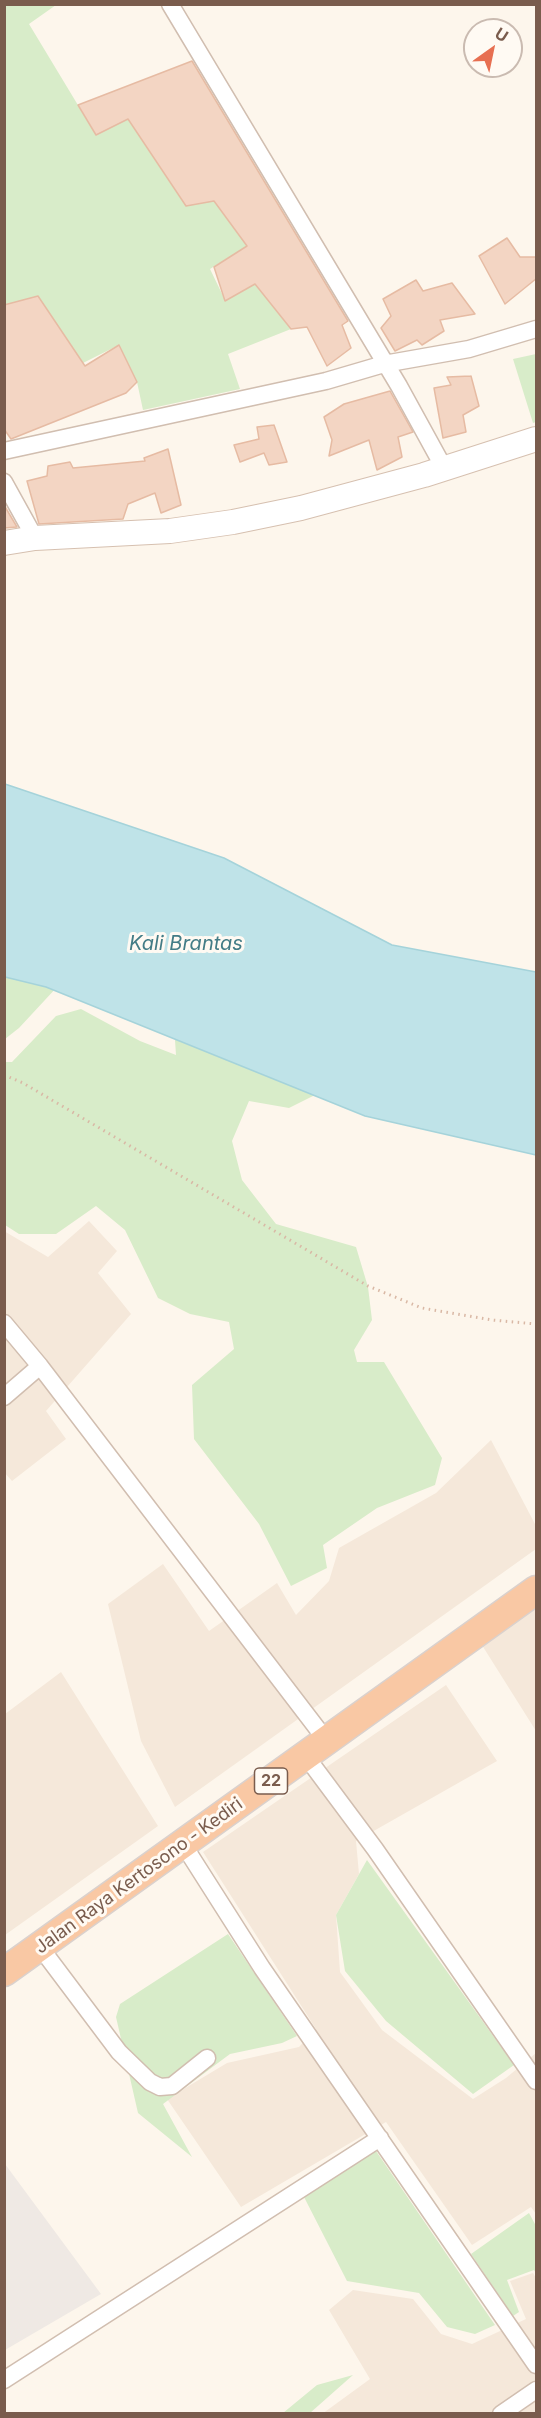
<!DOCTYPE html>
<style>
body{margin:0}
#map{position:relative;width:541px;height:2418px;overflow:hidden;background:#fdf6ec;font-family:Inter,sans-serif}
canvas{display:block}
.frame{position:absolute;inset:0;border:6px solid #7a5c4d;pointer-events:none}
.north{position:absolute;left:463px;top:18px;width:60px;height:60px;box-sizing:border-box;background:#fffaf3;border:2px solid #cabbb1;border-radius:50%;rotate:33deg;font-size:16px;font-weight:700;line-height:24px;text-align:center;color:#7a5c4d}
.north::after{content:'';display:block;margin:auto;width:21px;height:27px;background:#e76f51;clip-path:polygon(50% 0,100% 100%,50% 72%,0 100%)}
</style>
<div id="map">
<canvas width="541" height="2418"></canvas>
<div class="frame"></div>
<div class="north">U</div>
</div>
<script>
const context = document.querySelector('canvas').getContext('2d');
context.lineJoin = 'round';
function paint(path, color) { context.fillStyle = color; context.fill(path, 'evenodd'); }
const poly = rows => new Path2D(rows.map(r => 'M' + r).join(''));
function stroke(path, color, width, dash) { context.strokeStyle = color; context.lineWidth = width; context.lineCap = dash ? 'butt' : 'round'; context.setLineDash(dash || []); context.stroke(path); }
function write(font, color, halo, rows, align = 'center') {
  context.font = font + ' Inter,sans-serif'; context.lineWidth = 6; context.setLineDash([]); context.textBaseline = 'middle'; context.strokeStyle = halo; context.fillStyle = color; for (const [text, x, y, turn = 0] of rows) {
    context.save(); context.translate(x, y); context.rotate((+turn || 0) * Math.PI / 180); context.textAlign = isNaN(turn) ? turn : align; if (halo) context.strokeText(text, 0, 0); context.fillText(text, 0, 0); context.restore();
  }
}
paint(poly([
 [89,1221,117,1251,98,1273,131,1314,46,1411,66,1439,12,1481,4,1472,4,1231,48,1257],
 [491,1440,536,1526,536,1549,175,1807,141,1741,108,1604,163,1564,209,1631,277,1583,296,1615,329,1581,339,1548,436,1493],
 [536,1602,536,1731,480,1642],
 [61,1672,158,1826,5,1935,5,1714],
 [446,1685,497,1761,356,1841,359,1874,336,1915,340,1972,382,2030,473,2099,506,2078,536,2053,536,2214,531,2207,472,2245,386,2122,241,2207,167,2099,227,2063,299,2047,316,2029,203,1852],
 [533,2273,536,2278,536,2413,322,2414,370,2379,329,2310,353,2290,413,2299,441,2334,472,2344,526,2319,510,2281]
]), '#f5e8da');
paint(poly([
 [5,2164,101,2294,5,2350,4,2350]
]), '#efe9e4');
paint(poly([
 [5,5,56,5,29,24,96,135,128,119,186,206,214,201,247,246,210,269,225,300,255,284,291,329,228,354,240,389,143,410,137,382,119,345,83,363,38,296,5,305],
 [536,354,536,422,533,423,513,359],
 [5,954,70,973,19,1028,5,1039],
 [81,1009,140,1041,176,1055,173,1010,325,1090,289,1108,249,1101,232,1141,242,1180,276,1224,356,1247,368,1287,372,1320,354,1350,357,1362,384,1362,442,1458,435,1485,377,1508,323,1545,327,1568,291,1586,259,1524,194,1439,192,1385,234,1349,229,1322,190,1314,158,1298,125,1230,96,1206,56,1234,19,1234,5,1225,4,1062,12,1062,56,1016],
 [367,1860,514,2065,473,2094,386,2021,345,1971,336,1915],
 [228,1934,297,2036,282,2043,230,2054,163,2104,192,2157,138,2113,116,2017,120,2004],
 [376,2151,495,2325,475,2334,447,2327,419,2293,347,2281,304,2197],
 [529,2213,536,2226,536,2273,534,2270,507,2280,519,2312,513,2316,471,2254],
 [353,2375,310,2413,283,2413,317,2385]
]), '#d8ecc9');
const water = poly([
 [5,784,224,858,392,945,536,972,536,1155,365,1116,46,987,5,977,5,784]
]);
paint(water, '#bfe3e8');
stroke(water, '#a5d3da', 1.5);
const building = poly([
 [192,61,348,321,342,325,351,348,327,366,307,327,291,329,255,284,225,301,214,267,247,246,214,201,186,206,128,119,96,135,78,105,192,61],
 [507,238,520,257,537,257,537,278,505,304,479,256,507,238],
 [416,280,423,291,452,283,475,314,440,320,444,331,422,345,417,340,395,351,381,328,391,316,383,299,416,280],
 [38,296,85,366,119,345,137,382,126,393,11,439,4,429,4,305,38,296],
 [471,376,479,406,463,415,466,432,443,438,434,388,451,385,447,377,471,376],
 [390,391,413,432,398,437,402,457,377,470,369,440,329,456,332,440,324,417,344,404,390,391],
 [274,425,287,462,269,465,264,453,240,462,234,445,259,439,257,427,274,425],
 [168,449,181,505,161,513,155,493,128,504,123,519,39,524,27,481,47,476,48,466,70,462,73,468,145,461,144,458,168,449],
 [4,505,17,527,4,528,4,505]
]);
paint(building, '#f3d5c3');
stroke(building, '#e6bba3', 1.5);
const minor = poly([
 [170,4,399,386,444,468],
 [4,451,326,381,384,364,469,349,536,329],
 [4,482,35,538],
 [4,1323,40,1366],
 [4,1397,40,1366,326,1740],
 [305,1755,375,1849,536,2081],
 [183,1844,262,1968,536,2365],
 [40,1947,119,2052,150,2082,160,2087,172,2086,207,2058],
 [4,2380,380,2138],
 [501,2414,536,2390]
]);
const secondary = poly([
 [4,543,35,538,170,531,233,522,301,508,424,475,536,439]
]);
const trunk = poly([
 [4,1972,536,1590]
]);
stroke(minor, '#d1beb0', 19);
stroke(secondary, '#d6c0b0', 26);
stroke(trunk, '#dad1cd', 31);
stroke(poly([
 [4,1075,23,1083,368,1286,422,1308,492,1320,536,1324]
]), '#d9b8a5', 3, [1.5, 4.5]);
stroke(minor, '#fff', 16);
stroke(secondary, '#fff', 24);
stroke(trunk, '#f9c8a4', 28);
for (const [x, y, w] of [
 [271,1781,33]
]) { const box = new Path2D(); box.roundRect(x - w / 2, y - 13, w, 26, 4.5); context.fillStyle = '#fffaf3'; context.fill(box); stroke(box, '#7a5c4d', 1.5); }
write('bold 16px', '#7a5c4d', null, [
 ["22",271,1781]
]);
write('18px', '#7a5c4d', '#fffaf3', [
 ["Jalan Raya Kertosono - Kediri",139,1876,-36]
]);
write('italic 20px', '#437c86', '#fffaf3', [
 ["Kali Brantas",186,944]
]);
</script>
